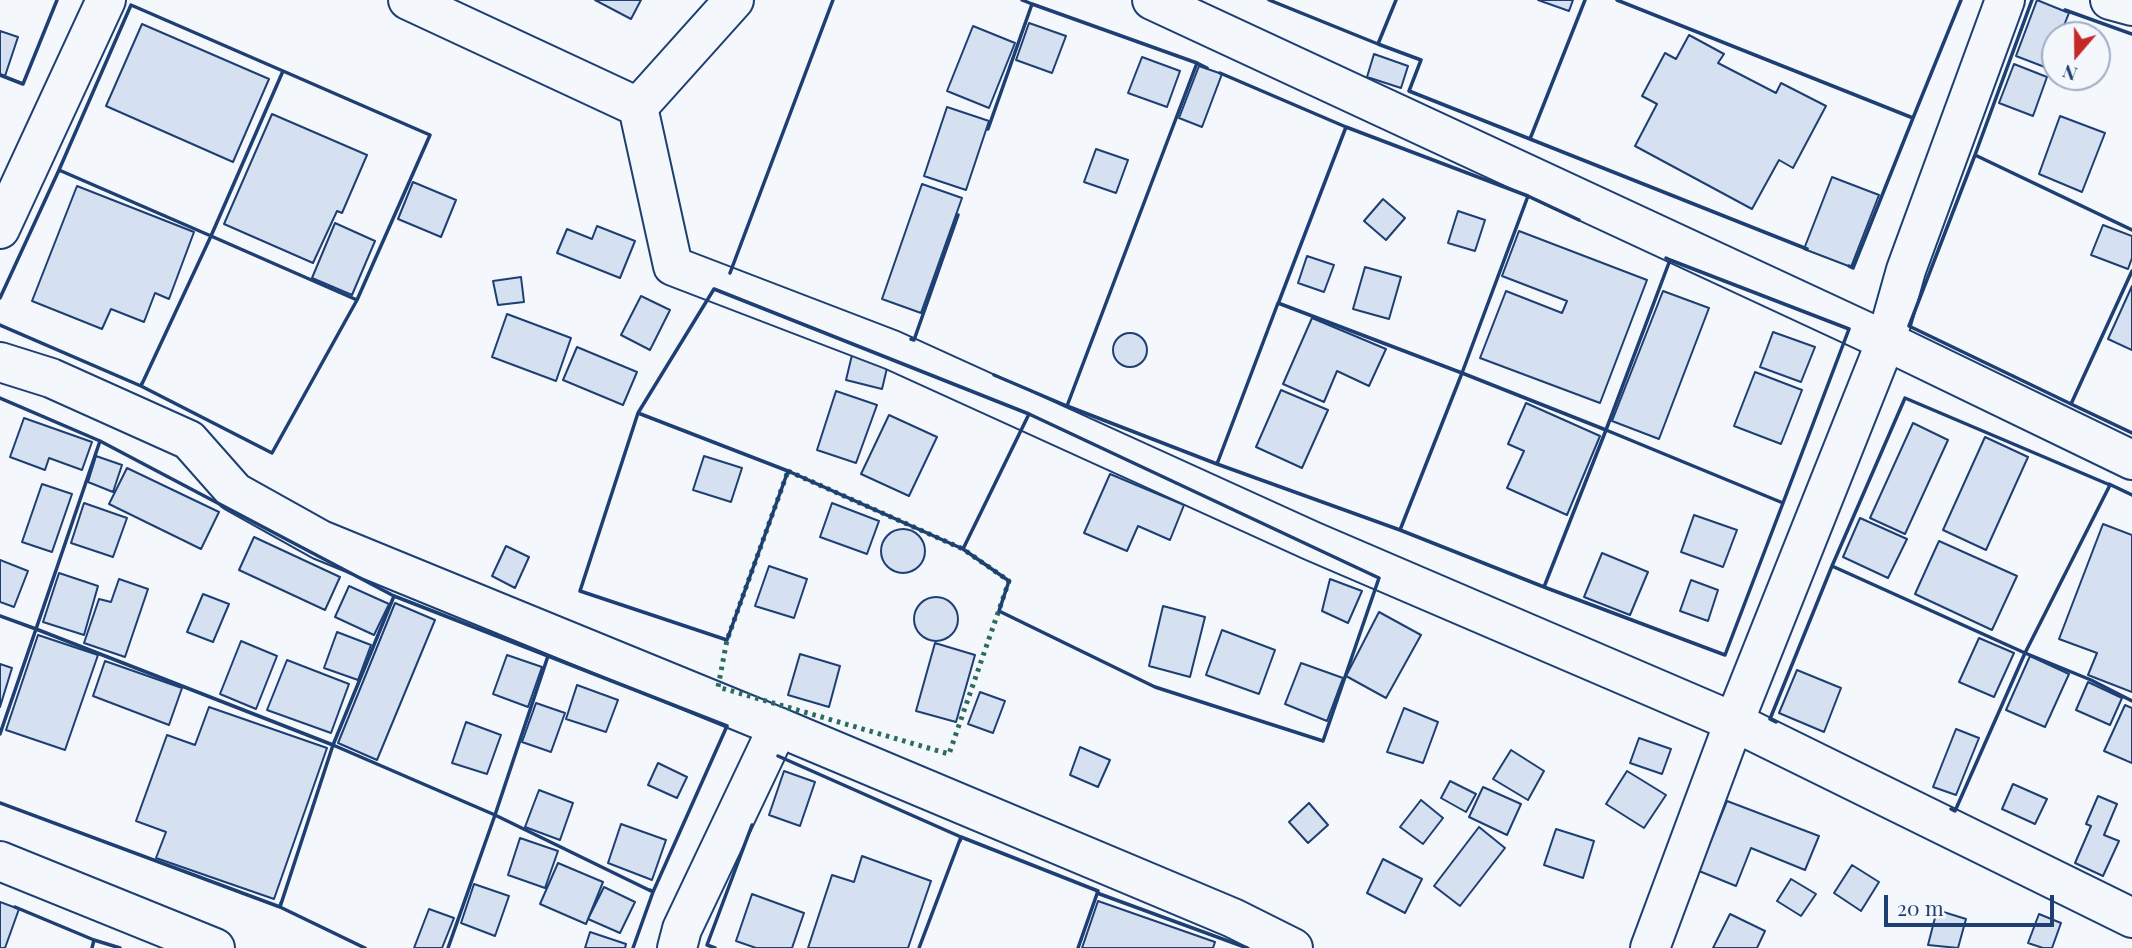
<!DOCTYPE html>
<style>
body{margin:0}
#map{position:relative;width:2132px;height:948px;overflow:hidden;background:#f4f7fb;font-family:"Playfair Display",serif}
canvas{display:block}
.north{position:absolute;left:2041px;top:21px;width:70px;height:70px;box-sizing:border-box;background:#f4f7fb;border:2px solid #9eadc5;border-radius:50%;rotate:200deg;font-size:19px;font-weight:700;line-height:28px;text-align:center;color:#1d3f73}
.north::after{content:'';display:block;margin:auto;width:24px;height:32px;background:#c62828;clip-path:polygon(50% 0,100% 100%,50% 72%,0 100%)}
.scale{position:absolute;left:1884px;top:895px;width:170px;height:32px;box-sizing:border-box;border:4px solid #1d3f73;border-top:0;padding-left:9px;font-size:21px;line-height:24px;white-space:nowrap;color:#1d3f73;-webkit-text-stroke:5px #f4f7fb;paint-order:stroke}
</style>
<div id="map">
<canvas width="2132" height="948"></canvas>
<div class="north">N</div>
<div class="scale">20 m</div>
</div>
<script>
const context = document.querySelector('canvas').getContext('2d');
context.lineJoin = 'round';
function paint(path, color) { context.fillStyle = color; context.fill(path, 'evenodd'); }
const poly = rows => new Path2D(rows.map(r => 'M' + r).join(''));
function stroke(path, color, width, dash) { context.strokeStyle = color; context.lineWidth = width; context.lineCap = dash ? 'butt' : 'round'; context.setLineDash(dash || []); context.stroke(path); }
const building = poly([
 [595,0,641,0,631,19,595,0],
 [1538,0,1573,0,1569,11,1538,0],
 [2037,0,2069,13,2061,33,2066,35,2055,35,2055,71,2016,56,2037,0],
 [1029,23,1066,36,1052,73,1016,60,1029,23],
 [142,24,269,79,233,162,106,106,142,24],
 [973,26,1015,43,989,108,947,91,973,26],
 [0,31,18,37,5,76,0,74,0,31],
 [1689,35,1724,54,1718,63,1776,93,1781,83,1826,106,1793,168,1779,160,1752,209,1635,146,1657,104,1642,96,1665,53,1676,59,1689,35],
 [1374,54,1408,66,1401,88,1367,77,1374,54],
 [1142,57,1180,71,1167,107,1128,93,1142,57],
 [2014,64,2047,77,2033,116,1999,103,2014,64],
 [1199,66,1222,74,1202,127,1179,118,1199,66],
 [947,107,989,121,966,190,924,176,947,107],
 [272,114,367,155,342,213,337,211,313,263,224,224,272,114],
 [2060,116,2105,133,2082,192,2039,174,2060,116],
 [1096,149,1128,160,1116,193,1084,182,1096,149],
 [1832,177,1879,195,1851,267,1804,249,1832,177],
 [413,182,456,200,441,237,398,219,413,182],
 [922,184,962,198,921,313,882,299,922,184],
 [77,186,194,232,169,299,155,293,144,322,111,309,102,329,32,301,77,186],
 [1383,199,1405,218,1386,240,1364,221,1383,199],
 [1458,211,1485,220,1475,251,1448,243,1458,211],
 [335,223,375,241,352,295,312,278,335,223],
 [2103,225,2132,236,2132,258,2128,269,2091,255,2103,225],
 [597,226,635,241,620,278,557,253,567,229,592,239,597,226],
 [1519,231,1647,280,1600,403,1480,358,1506,291,1562,313,1567,301,1502,276,1519,231],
 [1307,256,1334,265,1324,292,1298,283,1307,256],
 [1365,267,1401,277,1389,319,1353,309,1365,267],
 [521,277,524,302,498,305,493,281,521,277],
 [2132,286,2132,350,2108,339,2132,286],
 [1663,291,1709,308,1659,439,1612,421,1663,291],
 [641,296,670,310,650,350,621,335,641,296],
 [507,314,571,338,556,381,492,357,507,314],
 [1312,318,1386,349,1369,386,1337,371,1324,402,1283,384,1312,318],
 [1773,332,1815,347,1801,382,1760,367,1773,332],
 '1113 350a17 17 0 1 1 34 0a17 17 0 1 1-34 0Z',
 [577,347,637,372,623,405,563,380,577,347],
 [852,355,888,364,882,389,846,380,852,355],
 [1755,372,1802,390,1781,444,1734,426,1755,372],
 [1281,390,1328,410,1302,468,1256,447,1281,390],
 [836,391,877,405,856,463,817,450,836,391],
 [1526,403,1600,436,1567,515,1507,488,1524,451,1508,444,1526,403],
 [889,415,937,437,909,496,861,474,889,415],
 [24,418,92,442,82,470,49,458,45,470,10,457,24,418],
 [1913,423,1948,440,1905,534,1870,518,1913,423],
 [1985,437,2028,457,1986,550,1943,530,1985,437],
 [96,456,122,465,113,492,88,482,96,456],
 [704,456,742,468,731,502,693,490,704,456],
 [127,468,219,512,201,549,109,504,127,468],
 [1110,474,1184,505,1170,540,1138,526,1127,551,1084,533,1110,474],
 [42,484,72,494,52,552,22,542,42,484],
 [84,503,127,518,113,557,71,543,84,503],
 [832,503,879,521,867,554,820,537,832,503],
 [1694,515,1737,530,1723,567,1681,552,1694,515],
 [1860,518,1907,539,1888,578,1843,557,1860,518],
 [2103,524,2132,535,2132,692,2088,675,2097,653,2059,639,2103,524],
 '881 551a22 22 0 1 1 44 0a22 22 0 1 1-44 0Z',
 [254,537,340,577,325,610,239,570,254,537],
 [1939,541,2017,576,1992,630,1915,594,1939,541],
 [506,546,529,557,515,588,492,576,506,546],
 [1602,553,1648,572,1630,615,1584,597,1602,553],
 [0,560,28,571,14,607,0,602,0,560],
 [769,566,807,579,794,618,755,606,769,566],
 [59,573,98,586,84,635,43,622,59,573],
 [119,579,148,589,125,657,84,643,99,599,111,602,119,579],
 [1330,579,1362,591,1348,623,1322,611,1330,579],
 [1691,580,1718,590,1708,621,1680,611,1691,580],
 [349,586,389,604,374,635,335,617,349,586],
 [203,594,229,604,213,642,187,632,203,594],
 '914 619a22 22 0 1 1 44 0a22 22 0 1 1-44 0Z',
 [395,603,435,620,377,760,338,743,395,603],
 [1163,606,1205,617,1190,677,1149,666,1163,606],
 [1379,612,1421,635,1386,698,1346,676,1379,612],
 [1222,630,1275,650,1259,694,1206,675,1222,630],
 [337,632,371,645,358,680,324,668,337,632],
 [38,635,98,655,65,750,6,730,38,635],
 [1979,638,2014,653,1994,697,1959,682,1979,638],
 [241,641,277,656,256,709,220,694,241,641],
 [935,643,975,655,956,722,916,711,935,643],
 [800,654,840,666,829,707,788,695,800,654],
 [507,655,542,667,528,707,493,694,507,655],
 [2030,656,2069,674,2045,727,2006,710,2030,656],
 [287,660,349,684,331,733,267,710,287,660],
 [105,661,182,688,169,725,93,696,105,661],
 [1301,663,1343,678,1327,721,1285,704,1301,663],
 [0,664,12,668,0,707,0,664],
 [1797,670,1841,688,1824,732,1779,713,1797,670],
 [2088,682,2122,698,2110,725,2076,710,2088,682],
 [577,685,618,700,606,732,566,719,577,685],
 [980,692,1005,701,993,733,968,724,980,692],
 [536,703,565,713,551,752,522,742,536,703],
 [2125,705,2132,708,2132,763,2104,751,2125,705],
 [209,707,327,748,274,899,156,858,166,832,136,821,167,735,195,745,209,707],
 [1404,708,1438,722,1423,763,1387,752,1404,708],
 [466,722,501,735,487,774,452,763,466,722],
 [1956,729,1979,738,1956,795,1933,787,1956,729],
 [1639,738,1671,749,1662,774,1630,763,1639,738],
 [1080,747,1110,760,1098,787,1070,775,1080,747],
 [1511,750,1544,771,1528,800,1493,779,1511,750],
 [658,763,687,777,677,798,648,785,658,763],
 [784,771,815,782,800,826,769,815,784,771],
 [1627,771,1666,795,1644,828,1606,804,1627,771],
 [1450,781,1476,794,1466,812,1441,798,1450,781],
 [2013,784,2047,799,2035,824,2002,809,2013,784],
 [1483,787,1521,804,1507,835,1469,817,1483,787],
 [539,790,573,803,560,840,525,827,539,790],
 [2098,796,2117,804,2104,835,2119,841,2103,876,2075,863,2091,826,2086,824,2098,796],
 [1421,800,1443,818,1423,844,1400,827,1421,800],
 [1727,801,1819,836,1805,870,1751,848,1736,886,1699,871,1727,801],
 [1309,803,1328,825,1308,843,1289,822,1309,803],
 [621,824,666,840,652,880,608,863,621,824],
 [1479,827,1505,848,1460,906,1434,886,1479,827],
 [1556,829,1594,841,1583,878,1544,865,1556,829],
 [520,838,558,851,545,888,508,875,520,838],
 [862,856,931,881,908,948,808,948,832,875,854,882,862,856],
 [1383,859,1422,879,1405,913,1367,893,1383,859],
 [558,863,603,882,586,924,540,904,558,863],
 [1852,865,1879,882,1861,911,1834,893,1852,865],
 [1791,879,1816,894,1801,916,1777,901,1791,879],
 [474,884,509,896,495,936,461,923,474,884],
 [604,887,635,902,620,933,588,919,604,887],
 [752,894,804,913,792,948,756,948,736,941,752,894],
 [1098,901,1215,942,1213,948,1082,948,1098,901],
 [0,902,19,909,5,948,0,948,0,902],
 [429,909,454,918,442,948,414,948,429,909],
 [1937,910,1966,919,1958,948,1928,945,1937,910],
 [1730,914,1765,931,1757,948,1713,948,1730,914],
 [2039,914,2061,923,2052,948,2043,948,2028,943,2039,914],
 [590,932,626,944,625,948,585,948,590,932]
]);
paint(building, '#d5e0f0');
stroke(building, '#1d3f73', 2);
const minor = poly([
 [408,0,638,107,734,0],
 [1152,0,1886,341,2132,460],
 [2110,0,2132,6],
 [638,107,673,266,892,350,1312,541,1734,722,2132,918],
 [0,229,106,0],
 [0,362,51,378,189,440,235,492,321,540,778,727,1233,918,1293,948],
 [0,861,215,948],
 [677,948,682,929,778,727],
 [1650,948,1734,722,1886,341,1906,270,2005,0]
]);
stroke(minor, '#1d3f73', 42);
stroke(minor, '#f4f7fb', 38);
stroke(poly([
 [788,471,963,549,1009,581,949,754,718,687,727,640,788,471]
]), '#2c6c60', 5, [3.5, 5]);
stroke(poly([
 [1269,0,1378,44],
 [1396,0,1378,44,1421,60,1409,91,1530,139,1531,136],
 [1585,0,1530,139,1807,249],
 [1617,0,1913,118,1853,268,1849,266],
 [1031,7,1032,4,1197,63],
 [2065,10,2132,34],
 [1207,68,1197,63,1067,406,1217,464,1218,461],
 [283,71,430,135,357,300,211,236,283,71],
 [1220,73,1346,127],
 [0,75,23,84,57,0],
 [1913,118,1961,0],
 [988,129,1032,4,1022,0],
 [1975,155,2032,0],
 [211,236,59,170,131,5,283,71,211,236,141,386,272,453,357,300,211,236],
 [1670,260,1849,329,1783,503,1606,430,1670,260],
 [2132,271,2071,404,2132,433],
 [730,273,833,0],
 [714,289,1029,414,963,549,788,471,638,413,714,289],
 [0,298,59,170,61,171],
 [1278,304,1346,127,1528,196],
 [0,325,141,386,142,383],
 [911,339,914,340,958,215],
 [1462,373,1400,530,1217,464,1278,303,1462,373,1528,196,1579,220],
 [994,375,1067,406],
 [0,398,100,441,99,444],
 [1905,398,2110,485,2025,653,1832,566,1905,398],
 [2071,404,1909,326,1975,155,2132,230],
 [638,413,788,471,727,640,580,591,638,413],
 [1029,414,1379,578,1323,741,1155,687,999,611,1009,581,963,549,1029,414],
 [1606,430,1462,373,1400,530,1544,587,1606,430,1670,260,1666,258],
 [1606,430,1783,503,1725,655,1544,587,1606,430],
 [100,441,394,596,333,745,36,629,100,441],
 [2109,484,2132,495],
 [0,616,36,629,37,626],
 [548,656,727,726,653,892,495,815,548,656],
 [1776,722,1770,719,1832,566],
 [0,734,36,629,333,745,495,815,548,656,394,596,333,745,280,907,0,803],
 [778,756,961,837,919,948],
 [1951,809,1955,811,2025,653,2091,680,2132,701],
 [960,841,961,837,1098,891,1078,948],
 [1097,893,1247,948],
 [281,903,280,907,365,948],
 [15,907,94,940,92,948],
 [94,941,94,940,120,948],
 [448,948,495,815],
 [633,948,653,892,650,890],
 [715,948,707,945,752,825]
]), '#1d3f73', 3.5);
</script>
